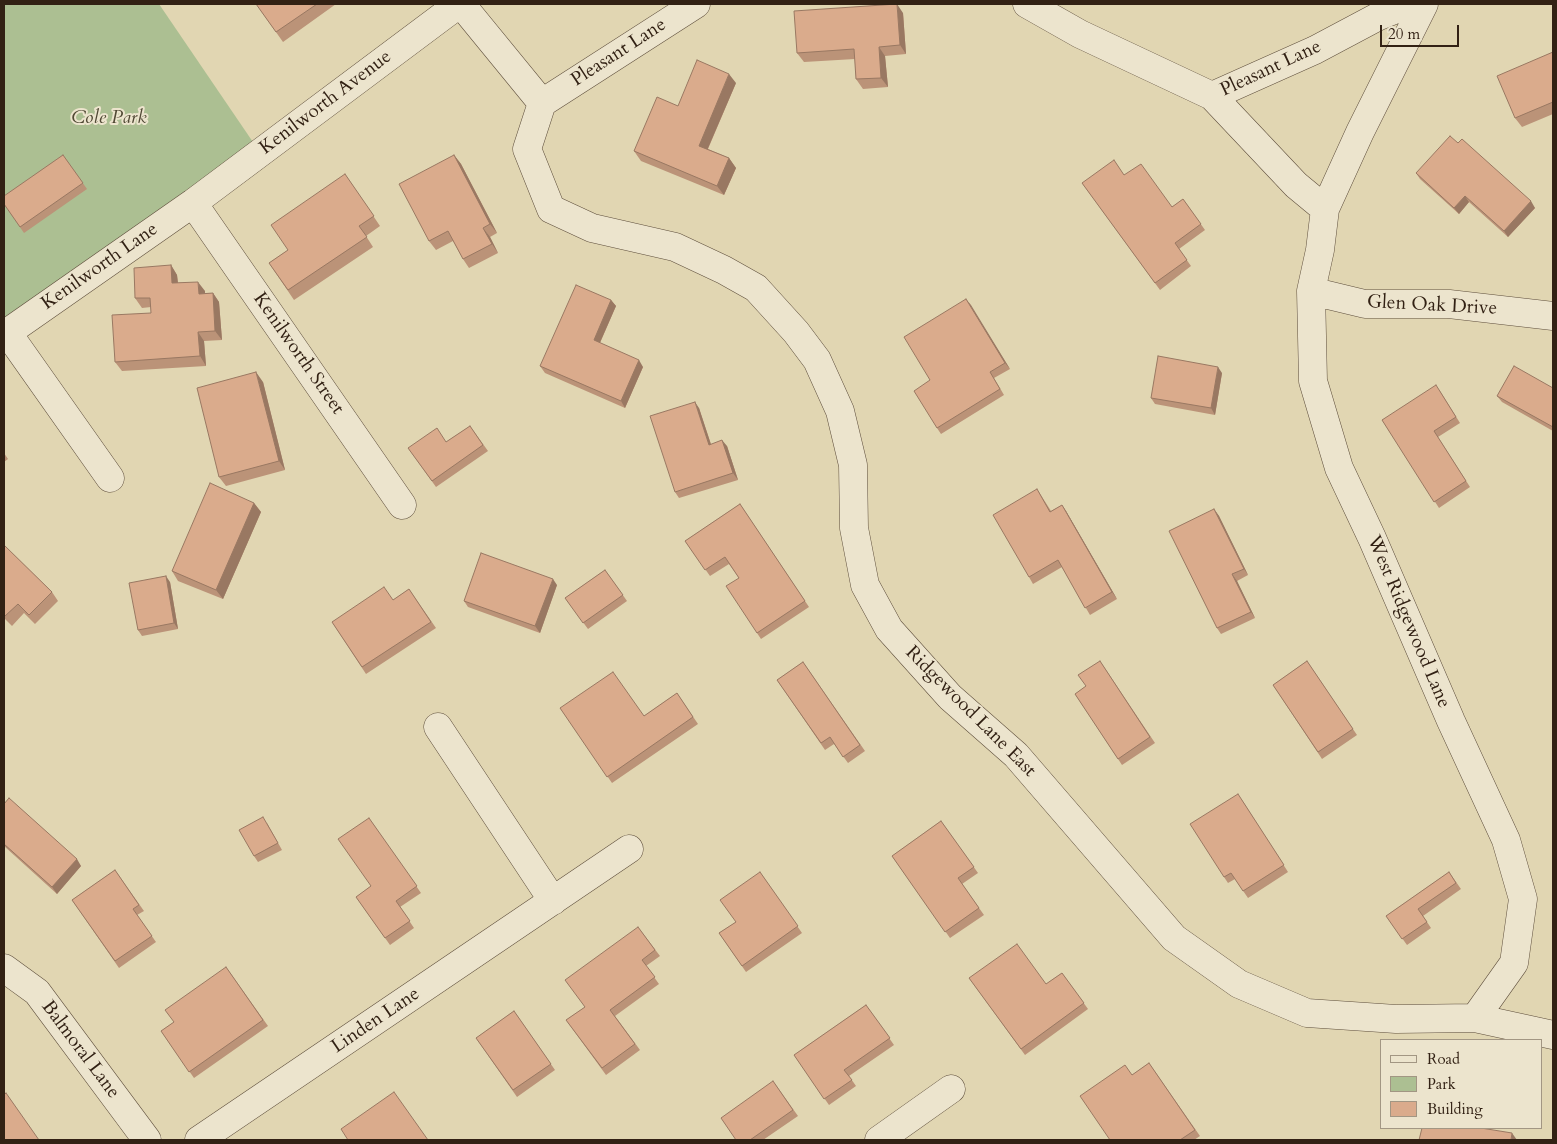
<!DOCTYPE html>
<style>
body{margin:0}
#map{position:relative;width:1557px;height:1144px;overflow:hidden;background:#e1d6b2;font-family:Cardo,serif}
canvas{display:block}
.frame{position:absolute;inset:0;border:5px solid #322114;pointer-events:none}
.legend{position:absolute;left:1380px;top:1039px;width:162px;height:90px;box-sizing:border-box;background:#ece4cd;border:1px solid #a29683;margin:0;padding:6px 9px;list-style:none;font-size:15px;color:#322114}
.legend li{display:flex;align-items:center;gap:10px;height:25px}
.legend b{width:25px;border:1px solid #a29683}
.scale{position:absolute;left:1380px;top:25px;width:79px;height:22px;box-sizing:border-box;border:2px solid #322114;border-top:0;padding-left:6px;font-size:15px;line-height:18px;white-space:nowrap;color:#322114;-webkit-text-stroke:4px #ece4cd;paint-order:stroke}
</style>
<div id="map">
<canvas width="1557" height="1144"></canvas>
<div class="frame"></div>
<ul class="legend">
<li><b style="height:6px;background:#ece4cd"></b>Road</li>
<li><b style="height:14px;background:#acbf92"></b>Park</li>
<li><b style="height:14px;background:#daab8c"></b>Building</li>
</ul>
<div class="scale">20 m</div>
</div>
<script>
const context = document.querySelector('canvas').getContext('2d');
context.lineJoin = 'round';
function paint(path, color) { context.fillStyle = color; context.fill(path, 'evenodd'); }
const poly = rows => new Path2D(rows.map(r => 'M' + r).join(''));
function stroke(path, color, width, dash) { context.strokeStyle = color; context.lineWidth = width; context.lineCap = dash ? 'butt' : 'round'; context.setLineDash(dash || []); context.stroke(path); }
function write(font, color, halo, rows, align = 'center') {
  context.font = font + ' Cardo,serif'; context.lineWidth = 4; context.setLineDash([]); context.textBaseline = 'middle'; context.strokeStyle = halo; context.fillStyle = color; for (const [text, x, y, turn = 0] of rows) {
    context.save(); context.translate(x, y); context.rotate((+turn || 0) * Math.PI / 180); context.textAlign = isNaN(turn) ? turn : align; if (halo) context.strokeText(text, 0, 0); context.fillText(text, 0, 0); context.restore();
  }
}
paint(poly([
 [4,4,159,4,257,148,4,320]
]), '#acbf92');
const minor = poly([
 [461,4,542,103,527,149,551,209,592,228,675,247,724,270,756,288,796,332,817,360,840,411,853,465,854,528,865,585,889,629,950,697,1016,755,1174,938,1239,984,1307,1013,1396,1019,1475,1018,1553,1035],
 [1027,4,1080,34,1212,96,1315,50,1379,16,1409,4],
 [1424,4,1360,132,1325,209,1320,250,1311,291,1313,381,1339,468,1372,538,1451,721,1506,840,1523,899,1514,963,1475,1018],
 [1212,96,1296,185,1325,209],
 [542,103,696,4],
 [193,203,402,505],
 [1311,291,1365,304,1449,304,1553,316],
 [7,332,110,478],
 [4,335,193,203,459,4],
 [438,727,553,901],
 [4,968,37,992,147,1140],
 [199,1140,629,849],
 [879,1140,951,1089]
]);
stroke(minor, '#5e4e3c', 29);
stroke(minor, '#ece4cd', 28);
paint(poly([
 [256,4,336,4,283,42],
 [903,13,906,54,885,56,888,87,863,89,856,79,855,59,804,62,797,53],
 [1553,52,1553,114,1522,127,1515,118],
 [736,83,708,149,729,158,736,168,724,195,641,161,634,151,678,106],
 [1458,143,1535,208,1508,237,1469,202,1459,214,1420,179,1416,173],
 [63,155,87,189,24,233,4,204],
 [454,155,461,164,497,233,490,237,498,253,469,268,463,259,453,241,436,250,429,241],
 [345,174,380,226,366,236,373,247,294,300,269,263,288,250],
 [1124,175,1172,207,1183,199,1205,230,1179,249,1191,266,1160,290,1082,183],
 [171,265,177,275,178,283,205,291,205,293,213,293,219,302,222,340,204,341,206,366,122,371,115,362,151,313,151,307,142,308,135,298],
 [966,299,1010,369,994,378,1004,395,941,434,937,428,930,380],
 [611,300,616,306,600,343,643,367,625,408,545,373,540,366],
 [1222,373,1215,415,1155,404,1151,398],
 [263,382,285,470,226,486,219,477],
 [1553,387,1553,431,1502,402,1497,396,1553,388],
 [1440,391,1460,423,1438,437,1470,487,1439,508,1382,420],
 [699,408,711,444,727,446,738,480,679,498,675,492],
 [470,426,488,451,436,487,408,448,446,442],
 [4,453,8,459,4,462],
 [1037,489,1051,511,1062,505,1066,511,1117,599,1090,615,1062,567,1033,584,1029,577],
 [254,503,261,512,223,599,178,581,172,571],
 [740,504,809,607,761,639,757,633,739,578,729,564,710,576,685,541],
 [1214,509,1219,516,1248,575,1237,581,1255,618,1221,634,1217,628],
 [4,545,52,592,58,601,35,624,24,613,12,626,4,618],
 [605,570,627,601,588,629,565,598],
 [170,582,178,629,142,636,138,630],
 [557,585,540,633,468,607,464,601],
 [409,589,436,628,366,674,332,622,393,600],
 [1100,661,1155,743,1122,765,1075,694,1086,686],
 [1307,661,1357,735,1322,759,1273,685],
 [803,662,865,751,848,763,834,744,825,750,777,680],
 [677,693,698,724,612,783,560,708,644,716],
 [1242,800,1288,872,1248,898,1235,879,1228,883,1224,877],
 [4,804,81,866,57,894,4,846],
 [369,818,421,893,400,907,414,928,390,945,356,897,371,886],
 [941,821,978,873,962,884,984,915,950,938,892,856],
 [267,823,282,850,258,862,254,856],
 [115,870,144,911,137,915,156,942,119,968,72,900],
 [760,872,802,933,746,972,719,933,736,922],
 [1449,872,1461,889,1423,916,1431,928,1407,945,1386,916],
 [638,927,660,956,646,966,659,984,615,1016,640,1050,606,1075,566,1020,585,1007],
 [226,967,268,1026,194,1078,161,1031,174,1022],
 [1062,973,1088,1009,1025,1055,969,978,1046,984],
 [866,1005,894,1045,849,1076,856,1086,829,1105,794,1055],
 [514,1011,555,1070,517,1097,476,1038],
 [1149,1063,1200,1136,1194,1140,1110,1140,1132,1075],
 [773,1081,798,1116,763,1140,736,1140]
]), '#bb9378');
paint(poly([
 [897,4,903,13,906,54,900,45],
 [879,47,885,56,888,87,881,78],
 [729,74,736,83,705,155,699,146],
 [454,155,461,164,497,233,490,224],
 [729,158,736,168,724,195,717,186],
 [1465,196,1469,202,1459,214,1454,208],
 [1531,201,1535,208,1508,237,1504,231],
 [483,228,490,237,498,253,492,244],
 [171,265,177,275,179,293,172,283],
 [198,282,205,291,205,303,199,294],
 [213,293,219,302,222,340,215,331],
 [966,299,971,305,1010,369,1005,363],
 [611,300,616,306,598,347,594,340],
 [198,332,204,341,206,366,200,356],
 [639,360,643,367,625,408,621,401],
 [1218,367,1222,373,1215,415,1211,408],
 [256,372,263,382,285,470,279,461],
 [695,402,699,408,713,451,709,445],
 [722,440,727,446,738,480,733,473],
 [254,503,261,512,223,599,216,590],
 [1062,505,1066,511,1117,599,1112,592],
 [1214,509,1219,516,1248,575,1244,569],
 [1232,574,1237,581,1255,618,1251,612],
 [166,576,170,582,178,629,174,623],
 [553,579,557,585,540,633,535,626],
 [77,859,81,866,57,894,52,887],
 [1512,1133,1517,1140,1511,1140]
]), '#997862');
const building = poly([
 [256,4,317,4,276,32,256,4],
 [897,4,900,45,879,47,881,78,856,79,854,49,797,53,794,11,897,4],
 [1553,52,1553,102,1515,118,1497,76,1553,52],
 [697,60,729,74,699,146,729,158,717,186,634,151,657,97,678,106,697,60],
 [1450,136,1458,143,1462,139,1531,201,1504,231,1465,196,1454,208,1416,173,1450,136],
 [63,155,83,183,20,227,4,204,4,196,63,155],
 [454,155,490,224,483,228,492,244,463,259,448,231,429,241,399,184,454,155],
 [1114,160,1124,175,1141,164,1172,207,1183,199,1201,224,1175,243,1187,260,1155,283,1082,183,1114,160],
 [345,174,374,216,359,226,367,237,288,290,269,263,288,250,271,225,345,174],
 [171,265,172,283,198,282,199,294,213,293,215,331,198,332,200,356,115,362,112,315,151,313,150,298,135,298,134,268,171,265],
 [576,285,611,300,594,340,639,360,621,401,540,366,576,285],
 [966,299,1005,363,990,372,1000,389,937,428,914,391,930,380,904,337,966,299],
 [1158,356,1218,367,1211,408,1151,398,1158,356],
 [1514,366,1553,388,1553,387,1553,427,1497,396,1514,366],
 [256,372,279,461,219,477,197,388,256,372],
 [1436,385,1456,417,1434,431,1466,481,1434,502,1382,420,1436,385],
 [695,402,709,445,722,440,733,473,675,492,650,416,695,402],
 [470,426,483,445,432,481,408,448,437,428,446,442,470,426],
 [210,483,254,503,216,590,172,571,210,483],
 [1037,489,1050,512,1062,505,1112,592,1085,608,1058,560,1029,577,993,515,1037,489],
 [740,504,805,601,757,633,726,586,739,578,725,557,705,570,685,541,740,504],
 [1214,509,1244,569,1232,574,1251,612,1217,628,1169,531,1214,509],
 [4,545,52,592,29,615,18,604,5,616,4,615,4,545],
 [481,553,553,579,535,626,464,601,481,553],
 [605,570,623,595,583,623,565,598,605,570],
 [166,576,174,623,138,630,129,583,166,576],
 [384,587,393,600,409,589,431,622,362,667,332,622,384,587],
 [1100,661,1150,737,1118,759,1075,694,1086,686,1078,675,1100,661],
 [1307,661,1353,729,1318,752,1273,685,1307,661],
 [803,662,860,745,843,757,830,737,821,743,777,680,803,662],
 [613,672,644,716,677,693,693,717,607,777,560,708,613,672],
 [1238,794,1284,865,1243,891,1231,873,1224,877,1190,824,1238,794],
 [9,798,77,859,52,887,4,844,4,804,9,798],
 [263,817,278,843,254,856,239,830,263,817],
 [369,818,417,886,396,901,410,921,385,938,356,897,371,886,338,839,369,818],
 [941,821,974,867,958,878,979,908,945,932,892,856,941,821],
 [115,870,139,905,133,909,152,936,115,961,72,900,115,870],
 [760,872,798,926,742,966,719,933,736,922,720,900,760,872],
 [1449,872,1456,883,1418,909,1427,922,1402,939,1386,916,1449,872],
 [638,927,655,950,642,960,655,977,610,1010,635,1044,602,1068,566,1020,585,1007,565,980,638,927],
 [1017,944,1046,984,1062,973,1084,1003,1021,1049,969,978,1017,944],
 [226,967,263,1020,189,1072,161,1031,174,1022,165,1010,226,967],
 [866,1005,890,1038,844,1070,852,1080,824,1099,794,1055,866,1005],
 [514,1011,551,1064,513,1090,476,1038,514,1011],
 [1149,1063,1195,1130,1180,1140,1110,1140,1080,1096,1125,1065,1132,1075,1149,1063],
 [773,1081,793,1110,750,1140,736,1140,721,1118,773,1081],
 [394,1092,428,1140,348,1140,341,1129,394,1092],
 [6,1093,39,1140,4,1140,4,1095,6,1093],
 [1422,1128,1481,1128,1512,1133,1511,1140,1419,1140,1422,1128]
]);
paint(building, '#daab8c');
stroke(building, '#997862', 1);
write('19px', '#322114', '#ece4cd', [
 ["Pleasant Lane",619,53,-33],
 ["Pleasant Lane",1271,69,-25],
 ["Kenilworth Avenue",326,103,-37],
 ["Kenilworth Lane",100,267,-35],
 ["Glen Oak Drive",1432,306,3],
 ["Kenilworth Street",298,354,55],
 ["West Ridgewood Lane",1408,622,67],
 ["Ridgewood Lane East",970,712,45],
 ["Linden Lane",376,1021,-34],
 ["Balmoral Lane",80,1050,53]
]);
write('italic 19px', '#504834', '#ece4cd', [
 ["Cole Park",109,119]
]);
</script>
